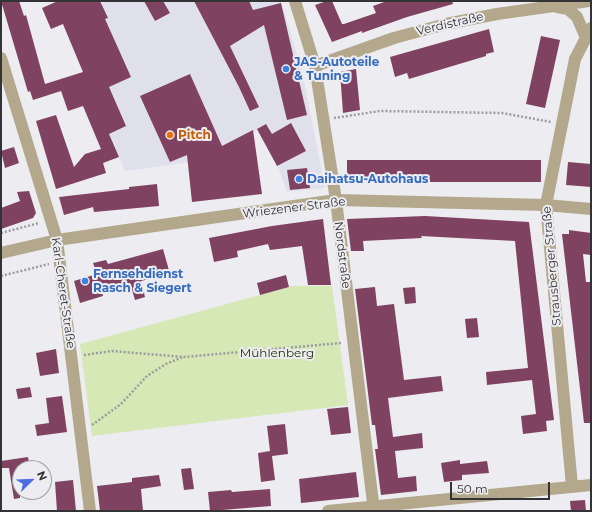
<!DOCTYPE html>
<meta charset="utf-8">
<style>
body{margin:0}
#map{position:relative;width:592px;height:512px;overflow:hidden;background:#ececf1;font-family:Montserrat,sans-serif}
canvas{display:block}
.frame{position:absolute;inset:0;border:2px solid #333335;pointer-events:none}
.north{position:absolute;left:12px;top:460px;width:40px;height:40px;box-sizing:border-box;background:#ececf1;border:1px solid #a2a2a6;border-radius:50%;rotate:67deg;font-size:11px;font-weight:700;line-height:16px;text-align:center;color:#333335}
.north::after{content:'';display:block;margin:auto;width:14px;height:18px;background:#4c6ee2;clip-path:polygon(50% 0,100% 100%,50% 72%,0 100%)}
.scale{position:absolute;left:450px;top:482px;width:100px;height:18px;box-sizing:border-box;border:2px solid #333335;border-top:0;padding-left:5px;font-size:12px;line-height:14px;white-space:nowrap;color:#333335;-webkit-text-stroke:3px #ececf1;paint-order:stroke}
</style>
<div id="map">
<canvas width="592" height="512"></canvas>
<div class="frame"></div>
<div class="north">N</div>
<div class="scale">50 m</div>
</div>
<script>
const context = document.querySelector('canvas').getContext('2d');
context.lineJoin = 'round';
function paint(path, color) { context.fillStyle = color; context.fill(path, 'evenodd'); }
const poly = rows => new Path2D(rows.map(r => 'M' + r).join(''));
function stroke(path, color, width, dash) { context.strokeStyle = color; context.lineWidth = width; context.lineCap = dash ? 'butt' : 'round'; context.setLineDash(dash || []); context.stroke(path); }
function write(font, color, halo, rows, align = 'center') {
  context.font = font + ' Montserrat,sans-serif'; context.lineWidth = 4; context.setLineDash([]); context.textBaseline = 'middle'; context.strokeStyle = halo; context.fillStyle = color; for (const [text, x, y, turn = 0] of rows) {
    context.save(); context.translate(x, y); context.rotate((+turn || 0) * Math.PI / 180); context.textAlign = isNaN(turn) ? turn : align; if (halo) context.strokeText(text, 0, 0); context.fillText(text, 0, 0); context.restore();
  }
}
paint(poly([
 [107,1,281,1,302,71,325,188,287,192,278,167,257,130,190,162,125,171,61,21]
]), '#e0e0ec');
paint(poly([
 [293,286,332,286,348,405,92,436,80,344]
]), '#d5e8b5');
paint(poly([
 [1,1,19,1,24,16,26,15,45,84,83,72,63,24,51,29,42,8,58,1,100,1,108,18,105,19,131,77,109,87,126,126,109,134,119,157,103,163,106,173,56,189,36,121,56,115,74,167,85,154,101,149,83,106,68,111,61,91,33,100,30,91,28,92],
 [144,1,163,1,170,13,155,21],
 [194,1,249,1,253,10,281,3,307,115,287,120,264,25,230,46,259,107,250,111,239,87],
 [327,1,332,1,342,24,344,24,376,13,373,6,387,1,452,1,453,4,407,17,362,33,362,31,332,42,315,5],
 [489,29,494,52,486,54,486,56,409,79,407,73,395,77,390,57],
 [541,36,560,40,545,108,526,104],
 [356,69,360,110,343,113,340,72],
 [190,74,222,146,253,130,262,194,192,202,187,155,170,162,140,96],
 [291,123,306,151,277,166,257,129,266,124,272,134],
 [14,147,19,163,5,168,1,151],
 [347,160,541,160,541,182,347,182],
 [568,162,591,164,591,187,566,185],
 [307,168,310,188,290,190,287,170],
 [157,184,159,206,94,212,93,207,64,215,59,197,129,189,129,187],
 [29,191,36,213,33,218,1,229,1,208,20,201,17,192],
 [425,216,529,222,554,420,546,421,547,431,523,434,521,416,536,414,532,380,487,385,486,372,528,368,515,241,421,236,422,238,363,241,364,251,351,251,347,219],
 [323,219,331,285,308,285,302,246,270,250,268,244,237,251,238,257,214,262,209,238,272,226],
 [569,230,591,233,591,255,583,254,586,282,591,282,591,423,584,423,562,234,569,234],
 [163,249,170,274,141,281,145,297,135,300,130,283,102,291,103,296,80,303,74,281,97,274,93,263,106,260,108,264],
 [286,275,289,287,260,295,257,283],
 [375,287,377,306,394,304,404,380,441,376,443,391,388,398,393,437,422,433,423,448,395,451,398,478,416,476,417,491,381,495,375,449,378,449,375,425,372,425,355,289],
 [415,287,416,303,405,304,403,288],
 [477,318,479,337,467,338,465,319],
 [56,349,59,373,40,376,36,353],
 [30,387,32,397,18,399,16,389],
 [62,396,67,432,37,436,35,425,49,423,46,398],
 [348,407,351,433,331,435,327,409],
 [285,424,288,454,272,456,275,480,261,482,258,453,270,451,267,426],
 [28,457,30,468,20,468,20,498,14,499,9,468,1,468,1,461],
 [460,460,460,464,487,461,489,473,462,475,462,480,444,482,441,463],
 [191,468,194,489,184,490,181,469],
 [356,472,359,497,301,503,299,479],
 [159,475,161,486,141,489,143,511,100,511,97,486,132,482,132,478],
 [73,480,76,511,57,511,55,482],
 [270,489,271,506,210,511,208,492,231,490,232,492],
 [585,500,586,511,571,511,570,501]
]), '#804261');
stroke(poly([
 [334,118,380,111,502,113,551,122],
 [1,233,39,223],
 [1,276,49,264],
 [84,355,112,351,184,357,341,343],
 [92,425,121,404,147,376,166,364,183,357]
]), '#9c9ca0', 2.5, [2, 2]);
stroke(poly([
 [295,1,315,66,336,200,374,511],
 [557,7,568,9,577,17,586,38],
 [1,58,57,240,90,511],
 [315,66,394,38,446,24,497,14,589,1],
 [1,253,57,240,336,200,546,205,591,209],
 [572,486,546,205,575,59,591,28],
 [328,511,591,485]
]), '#b3a88b', 12);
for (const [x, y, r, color] of [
 [286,69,4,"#3f7fe0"],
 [170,135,4,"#e8710a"],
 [299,179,4,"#3f7fe0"],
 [85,281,4,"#3f7fe0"]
]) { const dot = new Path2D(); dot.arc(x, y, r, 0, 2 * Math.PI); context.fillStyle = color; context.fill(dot); stroke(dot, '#ececf1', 1.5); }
write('12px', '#333335', '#ececf1', [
 ["Verdistraße",450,24,-13],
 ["Wriezener Straße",294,208,-7],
 ["Nordstraße",342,255,83],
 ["Strausberger Straße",552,266,-95],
 ["Karl-Cheret-Straße",63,293,82]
]);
write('bold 12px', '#366cbe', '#ececf1', [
 ["JAS-Autoteile",294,62],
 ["& Tuning",294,76],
 ["Daihatsu-Autohaus",307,179],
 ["Fernsehdienst",93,274],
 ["Rasch & Siegert",93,288]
], 'left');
write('bold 12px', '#c56008', '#ececf1', [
 ["Pitch",178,135]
], 'left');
write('12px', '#253200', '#ececf1', [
 ["Mühlenberg",277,353]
]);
</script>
